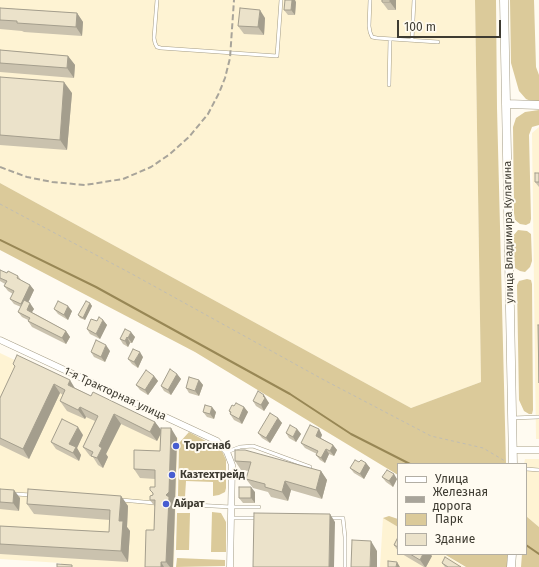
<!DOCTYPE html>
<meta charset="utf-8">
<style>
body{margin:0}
#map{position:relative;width:539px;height:567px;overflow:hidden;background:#fffbf1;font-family:"Fira Sans",sans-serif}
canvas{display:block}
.legend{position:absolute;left:397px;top:463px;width:130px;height:92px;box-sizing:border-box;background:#fffbf1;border:1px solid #b2aea4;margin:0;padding:5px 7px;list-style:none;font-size:12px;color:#3e3b31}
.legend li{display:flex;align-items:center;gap:8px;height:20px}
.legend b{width:20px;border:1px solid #b2aea4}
.scale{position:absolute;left:397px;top:20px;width:104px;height:18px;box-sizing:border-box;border:2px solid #3e3b31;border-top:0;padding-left:5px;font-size:12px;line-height:14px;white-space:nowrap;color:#3e3b31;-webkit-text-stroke:3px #fffbf1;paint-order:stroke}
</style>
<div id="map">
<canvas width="539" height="567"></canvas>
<ul class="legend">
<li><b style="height:5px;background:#fff"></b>Улица</li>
<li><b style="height:5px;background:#a8a49a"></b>Железная дорога</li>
<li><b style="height:11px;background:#dbca9a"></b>Парк</li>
<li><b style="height:11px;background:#ebe2ca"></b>Здание</li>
</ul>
<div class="scale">100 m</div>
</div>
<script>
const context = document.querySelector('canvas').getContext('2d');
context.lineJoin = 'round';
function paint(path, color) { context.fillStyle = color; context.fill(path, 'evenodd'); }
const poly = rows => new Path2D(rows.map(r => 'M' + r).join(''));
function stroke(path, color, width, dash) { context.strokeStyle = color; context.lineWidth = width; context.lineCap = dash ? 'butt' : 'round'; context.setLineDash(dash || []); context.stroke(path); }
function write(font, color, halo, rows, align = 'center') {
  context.font = font + ' "Fira Sans",sans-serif'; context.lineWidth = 4; context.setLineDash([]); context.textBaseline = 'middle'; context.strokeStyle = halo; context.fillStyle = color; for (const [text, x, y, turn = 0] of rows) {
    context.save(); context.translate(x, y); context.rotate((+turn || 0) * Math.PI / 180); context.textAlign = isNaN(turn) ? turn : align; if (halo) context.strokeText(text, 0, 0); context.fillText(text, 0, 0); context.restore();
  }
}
paint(poly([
 [0,0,475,0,481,382,411,408,0,183],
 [539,127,539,439,536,439,532,133],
 [0,353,178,438,174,567,61,567,61,563,0,559],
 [525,459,539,459,539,527,526,516,526,464,524,464],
 [383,518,398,527,398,554,443,554,464,567,380,567]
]), '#fef3d3');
paint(poly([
 [475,0,496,0,497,108,506,464,398,464,398,475,195,352,0,250,0,183,411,408,481,382],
 [510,0,534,0,536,67,539,75,539,102,533,102,526,99,519,91,511,63],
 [539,110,539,125,532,127,529,135,531,219,530,223,526,225,520,224,515,220,514,213,513,127,516,118,525,112],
 [518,230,527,231,531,234,532,261,530,267,525,272,520,271,515,268,513,236],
 [527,279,531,280,532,284,533,410,532,414,529,414,524,411,519,400,517,285,519,281],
 [189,432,219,448,223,453,226,460,226,488,225,492,219,495,213,496,213,482,186,481,185,497,178,496,179,443],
 [212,512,221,513,226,522,226,552,211,552],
 [177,513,190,513,189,550,176,550],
 [389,516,398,519,398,527,383,518],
 [526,516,539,527,539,567,521,567,522,554,526,554],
 [444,554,508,554,507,567,466,567],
 [177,558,225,560,225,566,176,567]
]), '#dbca9a');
stroke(poly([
 [0,240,96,287,290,394,351,434,410,464],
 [526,545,539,554]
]), '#988755', 2);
const service = poly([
 [157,0,154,38,155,43,157,47,161,48,277,56,281,0],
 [370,0,369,26,370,32,372,37,377,38,438,42],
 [412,40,414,0],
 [389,85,390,39],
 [512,418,539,417],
 [227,452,240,447,253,446,310,467],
 [526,469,539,470],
 [15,494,31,495],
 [121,500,155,503],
 [176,504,231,507,259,507],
 [231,518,257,518],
 [328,518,343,518,345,537,345,567]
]);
const minor = poly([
 [0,340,217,441,227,452,232,465,230,567],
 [513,450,539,450]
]);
const tertiary = poly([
 [504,0,513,464],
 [506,104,539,105],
 [511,567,512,554]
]);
stroke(service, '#a59d86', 4);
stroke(minor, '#a59d86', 7);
stroke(tertiary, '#a59d86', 9);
stroke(poly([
 [0,204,132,274,324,380,431,436,483,448,505,461]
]), '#c0bdb3', 1, [3, 3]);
stroke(service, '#fff', 3);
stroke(minor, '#fff', 6);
stroke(tertiary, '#fff', 8);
stroke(poly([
 [0,167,27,177,52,182,85,185,123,179,151,167,170,154,189,137,208,114,219,93,225,78,230,58,234,0]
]), '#a8a49a', 2, [6, 3]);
paint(poly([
 [382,0,396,0,396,10,388,10,382,2],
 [296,2,295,15,288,15,284,10],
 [0,8,77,13,83,22,82,36,24,32,22,31,0,29],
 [265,18,264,35,244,34,238,26],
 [0,50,68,56,75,65,74,78,0,72],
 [0,77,72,93,67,150,0,145],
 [539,173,539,187,535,182],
 [0,270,7,273,18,276,21,280,30,285,34,290,28,303,34,309,32,312,66,331,70,337,66,344,32,327,28,321,28,320,22,317,18,312,21,307,14,304,10,299,13,294,8,291,4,286,5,284,0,281,0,282],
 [90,303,92,306,85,320,80,318,78,315],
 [54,309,72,311,68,320,58,314],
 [103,320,107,325,100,339,90,334,87,329,97,321],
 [125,329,135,337,132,343,130,343,128,347,123,344,120,339],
 [110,351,105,362,94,357,91,352],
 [143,357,138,368,132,364,128,359],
 [13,364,75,388,91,396,155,422,161,431,177,438,175,501,173,504,175,507,173,567,145,567,154,530,155,507,150,500,153,494,150,490,155,487,155,479,140,478,134,469,160,451,161,433,157,441,121,424,106,454,108,457,103,468,98,465,93,457,90,456,83,447,95,421,86,417,85,419,67,411,60,401,63,395,60,393,29,459,0,445,0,398,15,367],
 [177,374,181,379,171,395,164,391,161,386],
 [154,376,158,381,148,395,140,390,136,385],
 [199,380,203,385,199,396,189,393,186,388],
 [267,400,267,401,269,403,264,411,256,406,253,401],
 [234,406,244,407,248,412,242,424,234,420,230,414,230,413,229,411],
 [203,412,216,412,214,419,207,417],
 [278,418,282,423,270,443,262,438,258,433],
 [297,429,301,434,296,442,289,438,286,433],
 [319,429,322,435,321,438,333,445,337,450,334,456,329,454,325,463,320,460,316,455,317,454,305,448,301,443],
 [83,435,77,448,81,455,79,461,56,449,51,442],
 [235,450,321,471,327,480,322,499,291,490,288,501,271,497,268,492,253,488,246,479,249,471,241,470,235,461],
 [359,462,366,463,370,468,364,479,354,473,350,468],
 [382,477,397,479,393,487,386,482],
 [0,489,20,498,19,511,0,509],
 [255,492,255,503,243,503,239,498],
 [121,496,128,506,127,527,130,531,128,562,0,554,0,526,109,532,110,520,34,514,27,504],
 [398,537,398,551,394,545],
 [402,554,430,554,432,556,426,567,424,567],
 [442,563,461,567,445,567]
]), '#cac2ae');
paint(poly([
 [292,0,295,0,296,2,295,15,291,10],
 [390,0,396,0,396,10,390,2],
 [260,10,265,18,264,35,258,27],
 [77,13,83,22,82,36,76,27],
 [68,56,75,65,74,78,67,68],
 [64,82,72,93,67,150,60,140],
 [30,285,34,290,25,309,21,304],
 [30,303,34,309,30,315,27,310],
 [90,303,92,306,85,320,83,318],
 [68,306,72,311,68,320,64,315],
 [103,320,107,325,100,339,96,334],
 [66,331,70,337,66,344,62,338],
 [131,332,135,337,132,343,128,338],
 [127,337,130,343,128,347,125,341],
 [106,345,110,351,105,362,101,357],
 [140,352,143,357,138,368,134,362],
 [177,374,181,379,171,395,168,390],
 [154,376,158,381,148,395,145,390],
 [70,380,76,390,68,385],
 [199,380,203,385,199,396,195,391],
 [54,384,60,393,29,459,23,449],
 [264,395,269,403,264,411,261,405],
 [80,407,86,417,85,419,78,410],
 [212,407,216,412,214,419,210,414],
 [244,407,248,412,242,424,239,419],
 [114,414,121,424,106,454,108,457,103,468,97,458,99,446],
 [278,418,282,423,270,443,266,438],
 [155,422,162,431,157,441,150,432],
 [78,427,83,435,77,448,81,455,79,461,73,453,69,444],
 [171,428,177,438,175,501,173,504,175,507,173,567,170,567,166,562,166,495],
 [297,429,301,434,296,442,293,437],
 [319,429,322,435,319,441,316,436],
 [333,445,337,450,334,456,330,451],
 [326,449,329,454,325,463,321,458],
 [366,463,370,468,364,479,360,474],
 [321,471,327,480,322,499,316,490],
 [394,474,397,479,393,487,389,481],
 [285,481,291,490,288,501,282,492],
 [251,487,255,492,255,503,251,498],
 [14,490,20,498,19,511,13,503],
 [121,496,128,506,127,527,130,531,128,562,121,551,119,521],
 [330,514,335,522,334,567,329,567],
 [371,541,377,551,377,567,370,567],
 [423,554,430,554,432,556,426,567,425,567,420,560],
 [161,562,164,567,161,567],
 [397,562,400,567,396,567]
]), '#a49e8d');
const building = poly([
 [285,0,292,0,291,10,284,10,285,0],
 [382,0,390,0,390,2,382,2,382,0],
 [0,8,77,13,76,27,17,23,17,21,0,20,0,8],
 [240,8,260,10,258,27,238,26,240,8],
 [0,50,68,56,67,68,0,63,0,50],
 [0,77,64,82,60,140,0,135,0,77],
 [535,173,539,173,539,182,535,182,535,173],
 [0,270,7,273,8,271,18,276,17,278,30,285,21,304,10,299,14,291,4,286,7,281,0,278,0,270],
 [24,300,30,303,27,310,66,331,62,338,28,321,30,318,18,312,24,300],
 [58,301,68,306,64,315,54,309,58,301],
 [86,301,90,303,83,318,78,315,86,301],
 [99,317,103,320,96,334,87,329,91,319,97,321,99,317],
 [538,325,539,325,539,383,538,325],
 [125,329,131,332,128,338,127,337,125,341,120,339,125,329],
 [96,340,106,345,101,357,91,352,96,340],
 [133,349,140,352,134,362,128,359,133,349],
 [17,355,70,380,68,385,91,396,93,392,155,422,150,432,114,414,99,446,102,448,97,458,91,456,93,452,83,447,98,416,80,407,78,410,60,401,65,390,54,384,23,449,0,438,0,398,15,366,13,364,17,355],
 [170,369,177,374,168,390,161,386,170,369],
 [146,370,154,376,145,390,136,385,146,370],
 [189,377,199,380,195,391,186,388,189,377],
 [258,391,264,395,263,396,265,398,261,405,253,401,258,391],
 [236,403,244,407,239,419,230,414,231,412,229,411,232,405,234,406,236,403],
 [205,405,212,407,210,414,203,412,205,405],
 [270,413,278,418,266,438,258,433,270,413],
 [62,419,78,427,69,444,76,447,73,453,51,442,62,419],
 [290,425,297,429,293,437,286,433,290,425],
 [310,425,319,429,316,436,333,445,330,451,326,449,321,458,316,455,318,451,301,443,310,425],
 [161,428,171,428,169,492,166,495,169,497,166,562,161,562,161,567,145,567,146,530,154,530,155,500,150,500,150,496,153,495,153,493,150,490,150,487,155,487,155,470,134,469,134,450,160,451,161,428],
 [235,450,245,450,321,471,316,490,285,481,282,492,265,487,265,484,246,479,251,462,235,461,235,450],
 [355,460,359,462,361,460,366,463,360,474,350,468,355,460],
 [387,470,394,474,389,481,382,477,387,470],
 [239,487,251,487,251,498,239,498,239,487],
 [0,489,14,490,13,503,0,502,0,489],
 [28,489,121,496,119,521,123,521,121,551,0,544,0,526,109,532,110,510,27,504,28,489],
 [254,513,330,514,329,567,253,567,254,513],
 [398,537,398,547,394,545,398,537],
 [352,540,371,541,370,567,351,567,352,540],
 [410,554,423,554,420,560,410,554],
 [445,557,461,567,448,567,442,563,445,557],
 [388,561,397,562,396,567,388,567,388,561],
 [57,564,72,565,72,567,57,567,57,564]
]);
paint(building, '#ebe2ca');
stroke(building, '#a49e8d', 1);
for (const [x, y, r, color] of [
 [176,446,4,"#475dd1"],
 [172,475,4,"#475dd1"],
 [166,504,4,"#475dd1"]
]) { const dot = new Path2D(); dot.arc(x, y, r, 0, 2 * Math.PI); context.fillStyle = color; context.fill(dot); stroke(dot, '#fffbf1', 1.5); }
write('11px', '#3e3b31', '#fffbf1', [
 ["улица Владимира Кулагина",509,232,-91],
 ["1-я Тракторная улица",115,394,25]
]);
write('bold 11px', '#3e3b31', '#fffbf1', [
 ["Торгснаб",184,446],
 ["Казтехтрейд",180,475],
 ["Айрат",174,504]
], 'left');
</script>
